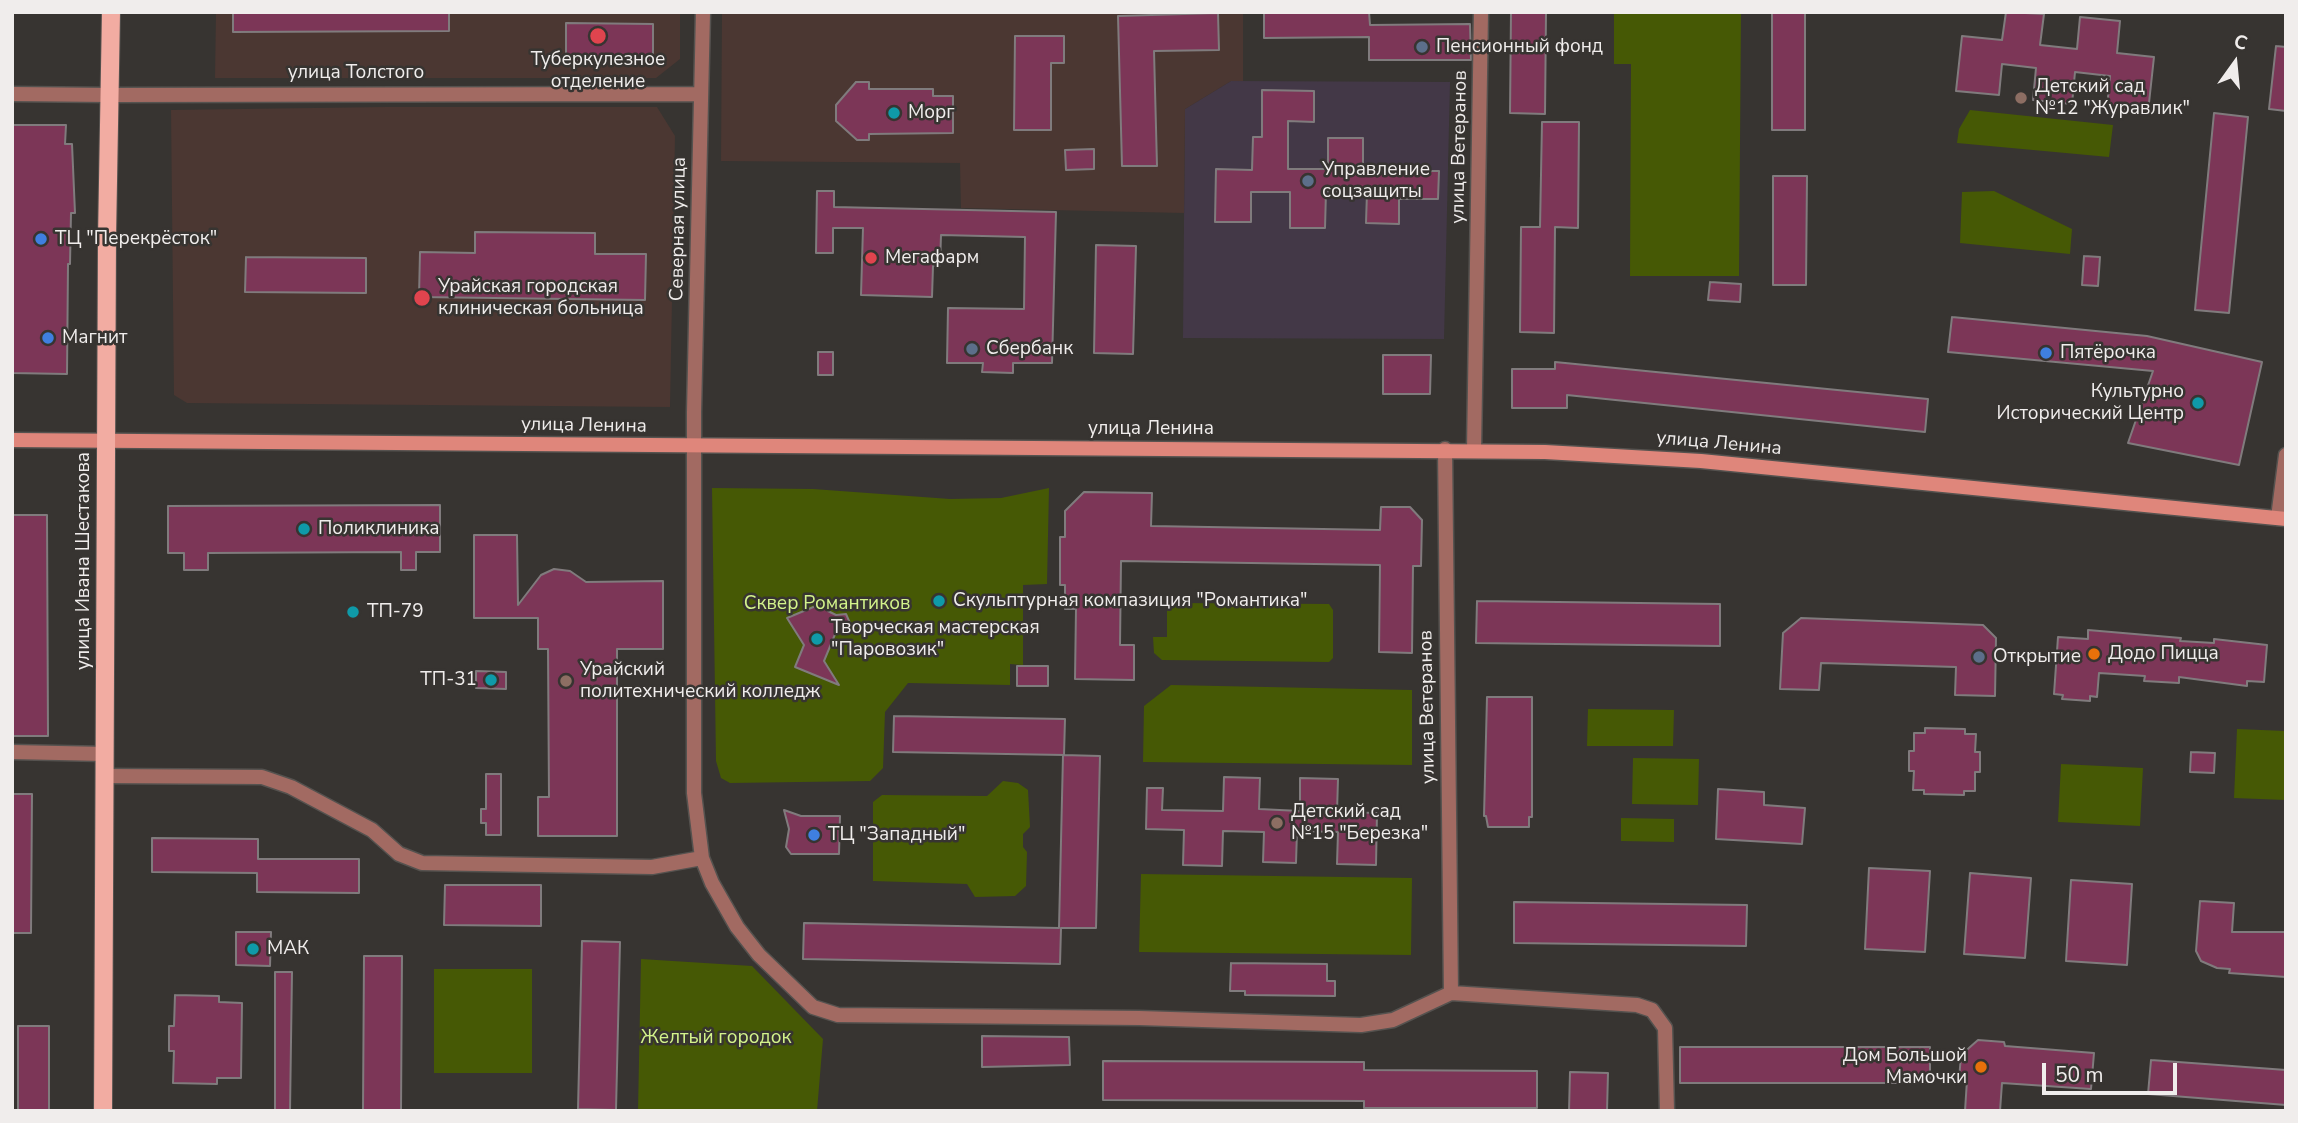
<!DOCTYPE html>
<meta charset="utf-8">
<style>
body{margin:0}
#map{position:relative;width:2298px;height:1123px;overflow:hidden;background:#373431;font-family:"Nunito Sans",sans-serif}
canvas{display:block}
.frame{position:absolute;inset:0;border:14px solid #f0edec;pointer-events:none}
.north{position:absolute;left:2200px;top:28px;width:70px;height:70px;-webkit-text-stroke:5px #373431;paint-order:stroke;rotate:15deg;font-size:19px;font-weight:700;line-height:28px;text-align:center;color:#f0edec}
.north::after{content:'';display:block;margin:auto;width:24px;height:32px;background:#f0edec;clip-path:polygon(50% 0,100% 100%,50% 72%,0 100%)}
.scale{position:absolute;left:2042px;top:1063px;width:135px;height:32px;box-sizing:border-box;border:4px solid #f0edec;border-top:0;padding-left:9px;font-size:21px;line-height:24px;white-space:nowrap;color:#f0edec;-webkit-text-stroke:5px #373431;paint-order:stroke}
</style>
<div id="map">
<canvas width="2298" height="1123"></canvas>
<div class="frame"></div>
<div class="north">С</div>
<div class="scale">50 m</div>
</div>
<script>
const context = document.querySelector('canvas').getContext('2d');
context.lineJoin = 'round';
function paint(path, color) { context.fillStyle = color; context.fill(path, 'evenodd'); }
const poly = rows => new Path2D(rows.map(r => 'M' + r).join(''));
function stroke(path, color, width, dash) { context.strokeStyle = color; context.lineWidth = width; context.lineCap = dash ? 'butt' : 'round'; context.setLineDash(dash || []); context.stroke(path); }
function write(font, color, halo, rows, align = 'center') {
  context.font = font + ' "Nunito Sans",sans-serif'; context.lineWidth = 5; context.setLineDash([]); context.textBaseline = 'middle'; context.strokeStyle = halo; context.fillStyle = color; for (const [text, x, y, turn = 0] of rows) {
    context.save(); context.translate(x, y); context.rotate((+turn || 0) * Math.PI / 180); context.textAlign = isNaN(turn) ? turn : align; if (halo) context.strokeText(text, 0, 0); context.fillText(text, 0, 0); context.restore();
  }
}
paint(poly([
 [1231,81,1450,82,1444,339,1183,338,1185,109]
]), '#433847');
paint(poly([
 [216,12,680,12,680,59,656,78,215,78],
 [722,12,1243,12,1243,81,1231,81,1185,109,1184,213,961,208,960,163,721,161],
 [385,107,657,107,675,136,670,407,187,403,174,395,171,110]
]), '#4b3732');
paint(poly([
 [1614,12,1741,12,1739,276,1630,276,1631,64,1614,64],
 [1970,110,2113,125,2109,157,1957,143,1959,129],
 [1994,191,2072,229,2070,254,1960,243,1962,192],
 [712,488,813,489,950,499,1001,498,1049,488,1047,584,1023,585,1023,665,1010,664,1010,685,908,683,885,712,883,768,870,781,730,783,721,778,716,761],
 [1175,603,1329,604,1333,610,1333,658,1329,662,1162,660,1154,653,1153,637,1167,637,1167,610],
 [1171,685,1412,690,1412,765,1143,762,1144,706],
 [1588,709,1674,710,1673,746,1587,746],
 [2237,729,2286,731,2286,800,2234,798],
 [1633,758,1699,759,1698,805,1632,804],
 [2061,764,2143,768,2140,826,2058,822],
 [1003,781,1018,783,1028,790,1030,827,1023,834,1023,847,1027,852,1026,886,1015,896,975,897,967,884,873,881,873,802,882,795,987,796],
 [1621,818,1674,819,1674,842,1621,841],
 [1141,874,1412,878,1411,955,1139,952],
 [641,959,752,966,823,1039,817,1111,638,1111],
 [434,969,532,969,532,1073,434,1073]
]), '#465905');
const building = poly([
 [233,12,449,12,449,31,233,32,233,12],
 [1264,12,1369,12,1370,25,1470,24,1471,60,1369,60,1369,37,1264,38,1264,12],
 [1511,12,1546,12,1545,114,1510,113,1511,12],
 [1772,12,1805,12,1805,130,1772,130,1772,12],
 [2006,12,2044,14,2040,45,2077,49,2080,17,2120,21,2117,53,2154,57,2148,112,2107,108,2110,76,2075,72,2072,104,2033,100,2036,68,2002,64,1999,95,1956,91,1962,36,2002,40,2006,12],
 [1218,13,1219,50,1154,51,1157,166,1122,166,1118,16,1218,13],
 [566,23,653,24,653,61,566,61,566,23],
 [1015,36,1064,36,1064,63,1051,63,1051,130,1014,130,1015,36],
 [2276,46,2286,47,2286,111,2269,109,2276,46],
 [856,82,869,82,869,89,933,89,933,96,953,96,953,133,869,134,869,140,857,140,836,121,836,105,856,82],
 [1262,90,1314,91,1314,122,1288,121,1288,169,1328,169,1328,138,1363,138,1363,171,1439,171,1438,199,1399,199,1399,224,1366,223,1367,192,1326,191,1325,228,1290,228,1290,192,1251,192,1251,222,1215,222,1216,169,1252,170,1253,137,1262,137,1262,90],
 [2214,113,2248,117,2229,313,2195,310,2214,113],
 [1542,122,1579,122,1578,228,1555,227,1554,333,1520,332,1521,227,1540,227,1542,122],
 [12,125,66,125,65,144,72,144,75,213,71,213,70,264,68,264,67,374,12,373,12,125],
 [1094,149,1094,169,1066,170,1065,150,1094,149],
 [1773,176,1807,176,1806,285,1773,285,1773,176],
 [817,191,834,191,834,207,1056,212,1052,363,1013,363,1013,373,982,372,983,363,947,363,948,308,1024,309,1025,237,941,235,940,266,933,266,932,297,861,295,863,228,833,228,833,253,816,253,817,191],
 [475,232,595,233,595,254,646,254,645,300,419,297,420,252,475,253,475,232],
 [1096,245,1136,246,1133,354,1094,353,1096,245],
 [2084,256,2100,257,2098,286,2082,285,2084,256],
 [246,257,366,258,366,293,245,292,246,257],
 [1710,282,1741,284,1740,302,1708,300,1710,282],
 [1952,317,2147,336,2262,362,2239,465,2128,443,2153,371,1948,352,1952,317],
 [818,352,833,352,833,375,818,375,818,352],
 [1383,355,1431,355,1430,394,1383,394,1383,355],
 [1555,362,1928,399,1925,432,1567,395,1567,408,1512,408,1512,369,1555,369,1555,362],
 [1084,492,1152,493,1151,526,1380,530,1381,507,1410,507,1422,520,1421,566,1413,566,1412,653,1379,652,1380,565,1121,561,1120,645,1134,645,1134,680,1075,679,1076,609,1065,609,1065,585,1060,585,1060,537,1065,537,1065,511,1084,492],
 [440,505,440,552,416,552,416,570,401,570,401,552,208,553,208,570,184,570,184,553,168,553,168,506,440,505],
 [12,515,47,515,48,736,12,736,12,515],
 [474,535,517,535,518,605,541,575,554,569,570,571,586,582,663,581,663,649,617,649,617,836,538,836,538,797,549,797,548,649,538,649,538,618,474,618,474,535],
 [1477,601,1720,604,1720,646,1476,643,1477,601],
 [823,603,828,611,836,615,846,614,853,630,836,632,824,661,839,685,795,667,804,645,787,618,823,603],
 [1801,618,1983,625,1996,638,1995,696,1955,695,1956,667,1821,663,1819,690,1780,689,1783,633,1801,618],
 [2088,630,2181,638,2180,641,2214,643,2214,639,2267,645,2264,682,2247,681,2247,686,2179,677,2179,683,2144,681,2145,676,2099,673,2097,697,2090,696,2090,701,2062,699,2063,695,2054,694,2058,637,2088,639,2088,630],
 [1017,666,1048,666,1048,686,1017,686,1017,666],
 [476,671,506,672,506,689,476,688,476,671],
 [1487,697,1532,697,1532,817,1529,817,1529,827,1488,827,1486,816,1484,816,1487,697],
 [894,716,1065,719,1064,755,893,752,894,716],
 [1925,728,1965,729,1965,734,1976,734,1975,752,1980,752,1980,772,1975,772,1975,791,1964,791,1964,795,1924,794,1924,790,1913,790,1914,771,1909,771,1909,751,1914,751,1914,733,1925,733,1925,728],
 [2191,752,2215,753,2214,773,2190,772,2191,752],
 [1063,755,1100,756,1096,928,1061,928,1060,964,803,959,804,923,1059,928,1063,755],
 [486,774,501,774,501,835,486,835,486,823,481,823,481,809,486,809,486,774],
 [1224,777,1260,778,1259,809,1300,811,1300,778,1338,779,1337,812,1377,813,1376,865,1337,864,1338,832,1297,831,1296,863,1263,862,1264,832,1223,831,1222,866,1183,865,1184,830,1146,829,1147,788,1163,788,1162,810,1223,811,1224,777],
 [1718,789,1764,792,1764,805,1805,808,1802,844,1716,839,1718,789],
 [12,794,32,794,31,933,12,933,12,794],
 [784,810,801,816,840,816,839,854,791,854,786,847,789,829,784,810],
 [152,838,258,839,258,859,359,859,359,893,257,892,257,873,152,872,152,838],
 [1869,868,1930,871,1925,952,1865,949,1869,868],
 [1970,873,2031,878,2025,958,1964,954,1970,873],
 [2071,880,2132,884,2127,965,2066,961,2071,880],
 [445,885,541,885,541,926,444,925,445,885],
 [2200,901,2234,903,2232,932,2286,932,2286,977,2229,973,2230,969,2217,968,2201,961,2196,951,2200,901],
 [1514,902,1747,905,1746,946,1514,943,1514,902],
 [236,932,271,932,270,966,236,965,236,932],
 [582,941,620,942,616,1110,578,1109,582,941],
 [364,956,402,956,401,1111,363,1111,364,956],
 [1231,963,1327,964,1327,981,1335,981,1335,996,1245,995,1245,991,1230,991,1231,963],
 [275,972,292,972,290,1111,275,1111,275,972],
 [175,995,219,996,219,1002,242,1003,241,1078,217,1078,217,1084,173,1083,174,1051,169,1051,169,1026,174,1026,175,995],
 [18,1026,49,1026,49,1111,18,1111,18,1026],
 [982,1036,1069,1037,1070,1065,982,1067,982,1036],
 [1978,1040,2004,1042,2005,1046,2094,1053,2091,1089,2002,1083,2000,1111,1965,1111,1967,1080,1959,1080,1961,1055,1978,1040],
 [1680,1047,1930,1047,1930,1083,1680,1083,1680,1047],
 [2151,1060,2286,1070,2286,1105,2148,1094,2151,1060],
 [1103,1061,1364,1062,1364,1070,1537,1071,1537,1108,1364,1108,1364,1101,1103,1100,1103,1061],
 [1570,1072,1608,1073,1607,1111,1569,1111,1570,1072]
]);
paint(building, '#7c3657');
stroke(building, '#807b7d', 2);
const minor = poly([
 [703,12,694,412,694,793,702,858,712,883,737,927,759,955,813,1007,838,1015,1139,1018,1361,1025,1393,1020,1451,993,1637,1005,1652,1010,1665,1028,1667,1111],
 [110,95,701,94],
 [1445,449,1451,993],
 [1474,450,1481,12],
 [2278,518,2286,455],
 [12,752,105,754],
 [105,776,262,777,291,787,372,830,399,854,422,863,652,867,702,858]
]);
const tertiary = poly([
 [12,94,110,95]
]);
const secondary = poly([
 [12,440,1545,452,1701,461,2286,519]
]);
const primary = poly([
 [103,1111,107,238,111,12]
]);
stroke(minor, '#55524f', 17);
stroke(tertiary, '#55524f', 17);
stroke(secondary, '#55524f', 17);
stroke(primary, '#55524f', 20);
stroke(minor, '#a26a62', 14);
stroke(tertiary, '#a26a62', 14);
stroke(secondary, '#df867b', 14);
stroke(primary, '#f2aca2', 18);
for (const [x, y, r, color] of [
 [598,36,9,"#e0444e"],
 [1422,47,7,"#5c6f8a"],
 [2021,98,7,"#8d6e63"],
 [894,113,7,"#0f9aa8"],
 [1308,181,7,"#5c6f8a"],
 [41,239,7,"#3f7fe0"],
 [871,258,7,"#e0444e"],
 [422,298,9,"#e0444e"],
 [48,338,7,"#3f7fe0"],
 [972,349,7,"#5c6f8a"],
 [2046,353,7,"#3f7fe0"],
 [2198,403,7,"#0f9aa8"],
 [304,529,7,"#0f9aa8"],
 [939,601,7,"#0f9aa8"],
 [353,612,7,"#0f9aa8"],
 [817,639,7,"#0f9aa8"],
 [2094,654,7,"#e8710a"],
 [1979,657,7,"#5c6f8a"],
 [491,680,7,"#0f9aa8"],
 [566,681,7,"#8d6e63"],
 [1277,823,7,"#8d6e63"],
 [814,835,7,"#3f7fe0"],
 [253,949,7,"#0f9aa8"],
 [1981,1067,7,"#e8710a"]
]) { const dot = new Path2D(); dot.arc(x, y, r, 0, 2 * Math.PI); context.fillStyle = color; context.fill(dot); stroke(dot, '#373431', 2.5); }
write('19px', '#f0edec', '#373431', [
 ["Пенсионный фонд",1436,47],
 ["Туберкулезное",598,60,"center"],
 ["отделение",598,82,"center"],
 ["Детский сад",2035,87],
 ["№12 \"Журавлик\"",2035,109],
 ["Морг",908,113],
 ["Управление",1322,170],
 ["соцзащиты",1322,192],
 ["ТЦ \"Перекрёсток\"",55,239],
 ["Мегафарм",885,258],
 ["Урайская городская",438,287],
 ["клиническая больница",438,309],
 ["Магнит",62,338],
 ["Сбербанк",986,349],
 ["Пятёрочка",2060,353],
 ["Культурно",2184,392,"right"],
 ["Исторический Центр",2184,414,"right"],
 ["Поликлиника",318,529],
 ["Скульптурная компазиция \"Романтика\"",953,601],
 ["ТП-79",367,612],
 ["Творческая мастерская",831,628],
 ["\"Паровозик\"",831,650],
 ["Додо Пицца",2108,654],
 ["Открытие",1993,657],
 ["Урайский",580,670],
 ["политехнический колледж",580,692],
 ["ТП-31",477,680,"right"],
 ["Детский сад",1291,812],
 ["№15 \"Березка\"",1291,834],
 ["ТЦ \"Западный\"",828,835],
 ["МАК",267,949],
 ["Дом Большой",1967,1056,"right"],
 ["Мамочки",1967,1078,"right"]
], 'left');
write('19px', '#f0edec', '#373431', [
 ["улица Толстого",356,73],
 ["улица Ветеранов",1460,147,-89],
 ["Северная улица",679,229,-89],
 ["улица Ленина",584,426,1],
 ["улица Ленина",1151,429],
 ["улица Ленина",1719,444,5],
 ["улица Ивана Шестакова",84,561,-90],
 ["улица Ветеранов",1428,707,-91]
]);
write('19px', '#d3f38b', '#373431', [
 ["Сквер Романтиков",827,604],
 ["Желтый городок",716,1038]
]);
</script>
